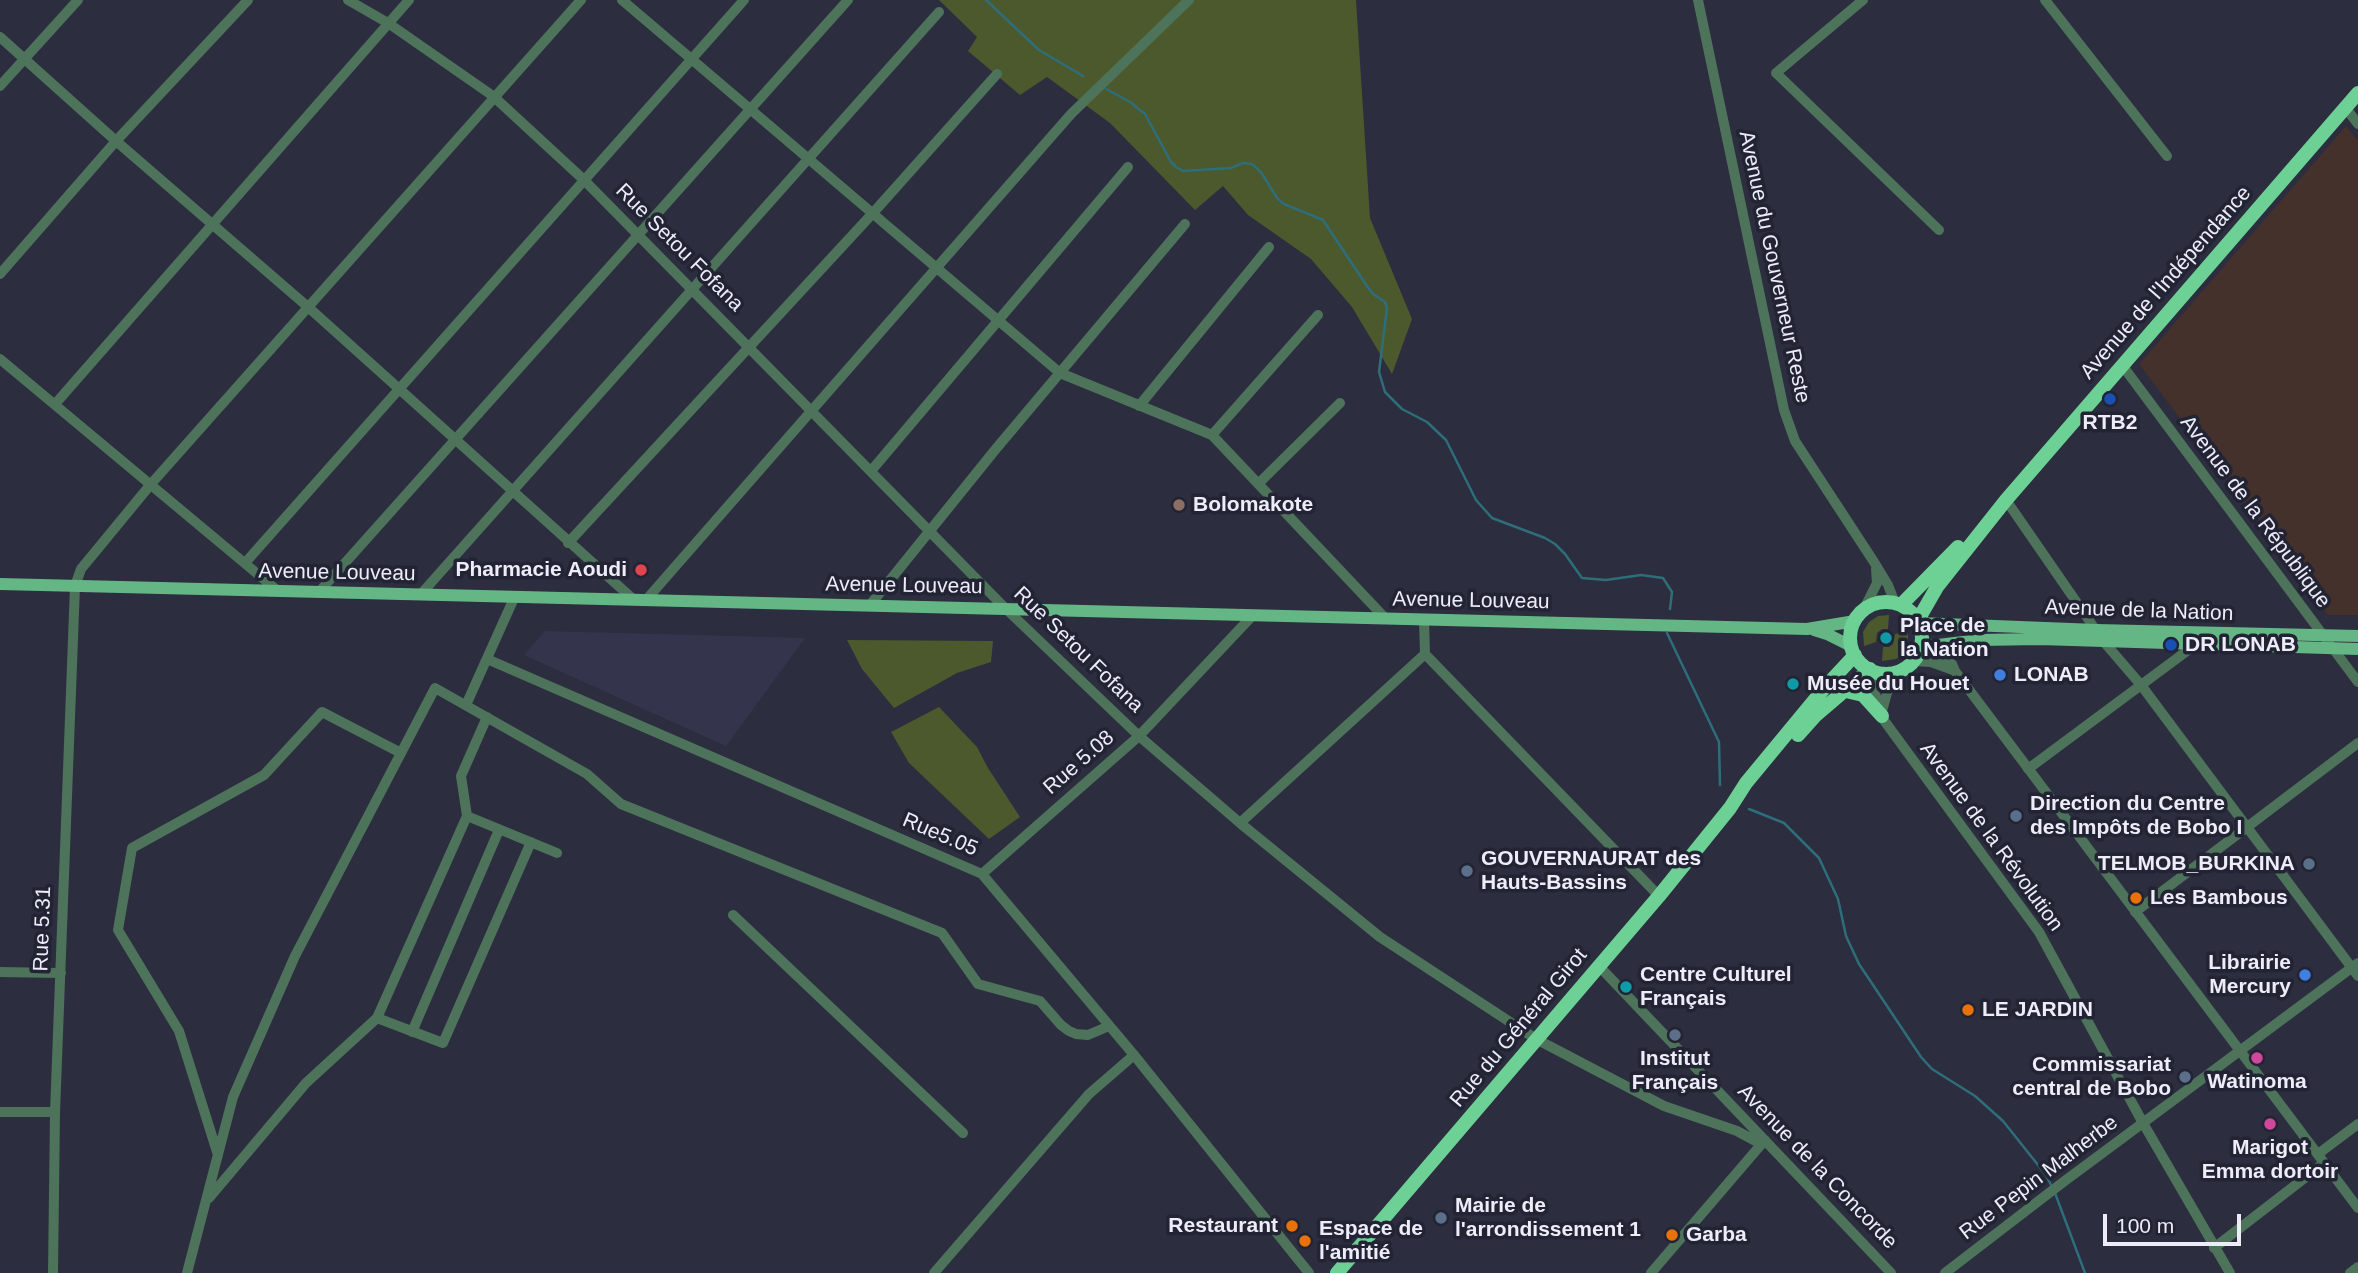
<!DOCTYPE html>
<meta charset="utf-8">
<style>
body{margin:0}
#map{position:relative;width:2358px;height:1273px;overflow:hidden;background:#2c2d3f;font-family:Helvetica,sans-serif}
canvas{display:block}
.scale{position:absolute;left:2103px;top:1214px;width:138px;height:32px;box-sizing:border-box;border:4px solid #ecedf9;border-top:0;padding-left:9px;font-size:21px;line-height:24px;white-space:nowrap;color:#ecedf9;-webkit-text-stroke:5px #222434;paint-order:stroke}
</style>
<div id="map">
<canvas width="2358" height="1273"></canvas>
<div class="scale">100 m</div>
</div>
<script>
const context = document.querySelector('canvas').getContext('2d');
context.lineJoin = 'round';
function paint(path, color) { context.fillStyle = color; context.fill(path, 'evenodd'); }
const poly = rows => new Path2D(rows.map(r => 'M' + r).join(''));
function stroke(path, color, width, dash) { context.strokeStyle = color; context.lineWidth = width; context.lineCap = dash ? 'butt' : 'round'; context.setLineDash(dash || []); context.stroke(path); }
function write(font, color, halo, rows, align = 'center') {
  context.font = font + ' Helvetica,sans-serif'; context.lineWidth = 7; context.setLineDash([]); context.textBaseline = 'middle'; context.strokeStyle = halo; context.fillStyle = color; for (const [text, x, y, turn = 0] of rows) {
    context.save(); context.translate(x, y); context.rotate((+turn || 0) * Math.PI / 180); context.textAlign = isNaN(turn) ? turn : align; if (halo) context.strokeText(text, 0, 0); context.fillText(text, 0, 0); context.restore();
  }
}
paint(poly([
 [545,631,805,638,726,746,524,655]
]), '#34354d');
paint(poly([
 [2346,126,2358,141,2358,615,2328,615,2139,364]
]), '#45312c');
paint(poly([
 [939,0,1356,0,1370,218,1412,319,1392,374,1352,307,1311,259,1248,215,1223,186,1195,210,1110,123,1047,77,1020,95,968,51,977,37],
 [1889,615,1888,629,1882,629,1877,633,1876,642,1864,646,1863,632,1869,622,1878,616],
 [1908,631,1908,646,1902,655,1896,659,1882,661,1883,647,1889,647,1893,644,1895,634],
 [847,640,993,641,991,662,957,673,894,708,862,669],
 [939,707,977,747,988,768,1020,817,989,839,909,763,891,732]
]), '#4c592d');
stroke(poly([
 [986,0,1039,50,1083,76],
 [1106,89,1130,102,1145,114,1171,162,1176,167,1183,171,1231,168,1243,163,1252,164,1261,172,1277,198,1284,204,1323,220,1367,286,1373,294,1385,302,1387,308,1379,372,1385,392,1402,409,1427,422,1446,440,1476,500,1492,518,1545,538,1555,544,1565,554,1582,578,1606,580,1641,575,1663,578,1672,592,1670,609],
 [1667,633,1719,742,1720,785],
 [1749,809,1784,823,1819,858,1838,899,1846,936,1859,964,1921,1057,1932,1069,1975,1096,2003,1121,2046,1175,2052,1187],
 [2055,1193,2085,1273]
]), '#2d6e7a', 2.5);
stroke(poly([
 [348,0,388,23,493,96,584,180,1005,608,1139,736,1240,823,1380,937,1536,1039,1664,1106,1737,1131,1761,1144],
 [622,0,1060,373,1212,435,1385,618],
 [1698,0,1784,410,1795,441,1874,562,1888,585,1895,603],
 [1863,0,1776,73,1939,230],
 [2045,0,2167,156],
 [0,37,116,141,308,307,633,599],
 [0,86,78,0],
 [2345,107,2358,124],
 [0,274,116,141,248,0],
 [0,359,278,591],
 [2122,365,2358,682],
 [56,403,409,0],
 [1139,406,1269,247],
 [1212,435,1318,315],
 [871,471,1128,167],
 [1258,484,1340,403],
 [2006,500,2104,642,2141,685,2358,976],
 [568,543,873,213,997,74],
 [245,563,744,0],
 [319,592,848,0],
 [421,594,939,12],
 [646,600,1071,114,1189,0],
 [870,605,995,450,1185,224],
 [1863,611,1877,583,1876,569],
 [1424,619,1425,654,1659,896],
 [1920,650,1943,656,1952,664,1955,671,2358,1208],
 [487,659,982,874,1134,1055,1309,1273],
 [1914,661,1931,662,1953,670],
 [1872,671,1873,687,1883,719,2039,932,2143,1123,2230,1273],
 [466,705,515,596],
 [1882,711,1887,693,1898,672],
 [2028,769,2199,642],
 [467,816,557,853],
 [1240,823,1425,654],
 [982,874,1139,736,1253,615],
 [2135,912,2358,743],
 [733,915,963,1133],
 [1598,965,1891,1273],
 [0,972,61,973],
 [377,1018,443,1043,531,842],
 [412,1032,499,830],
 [0,1112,55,1112],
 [2318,1154,2358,1124],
 [218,1155,179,1031,118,930,132,848,264,775,322,712,401,753],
 [209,1198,306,1083,377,1018,467,816,461,776,487,717],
 [2214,1248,2324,1163],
 [53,1273,55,1112,75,586,81,569,151,484,581,0],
 [187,1273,233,1097,295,956,435,688,587,774,621,804,942,933,978,984,1040,1001,1061,1025,1069,1031,1076,1034,1088,1035,1109,1026],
 [934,1273,1089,1094,1134,1055],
 [1651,1273,1765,1140],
 [1945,1273,2062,1183,2358,963],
 [2350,1273,2358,1267]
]), '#4d735b', 10);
stroke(poly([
 [0,584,1807,629,1855,621],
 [1919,623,2096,630,2358,636],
 [1814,630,1827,634,1851,646],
 [1921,647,1980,640,2040,639,2358,649]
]), '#65b685', 12);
stroke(poly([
 '1850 638a36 36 0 1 1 72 0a36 36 0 1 1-72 0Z',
 [1901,605,1958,547],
 [1918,620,1937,587,2006,500,2358,93],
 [1846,691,1863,695,1882,716],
 [1798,735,1815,716,1870,669],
 [1337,1273,1659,896,1730,808,1746,783,1827,685,1855,655]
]), '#6dd196', 14);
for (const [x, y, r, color] of [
 [2110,399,7,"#1a4fb4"],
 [1179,505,7,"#8d6e63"],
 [641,570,7,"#e0444e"],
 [1886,638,7,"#0f9aa8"],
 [2171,645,7,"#1a4fb4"],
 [2000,675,7,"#3f7fe0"],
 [1793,684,7,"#0f9aa8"],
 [2016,816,7,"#5c6f8a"],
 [2309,864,7,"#5c6f8a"],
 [1467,871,7,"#5c6f8a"],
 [2136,898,7,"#e8710a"],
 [2305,975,7,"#3f7fe0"],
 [1626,987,7,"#0f9aa8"],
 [1968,1010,7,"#e8710a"],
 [1675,1035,7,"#5c6f8a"],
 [2257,1058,7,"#d1479c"],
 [2185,1077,7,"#5c6f8a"],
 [2270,1124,7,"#d1479c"],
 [1441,1218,7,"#5c6f8a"],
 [1292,1226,7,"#e8710a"],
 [1672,1235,7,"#e8710a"],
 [1305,1241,7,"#e8710a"]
]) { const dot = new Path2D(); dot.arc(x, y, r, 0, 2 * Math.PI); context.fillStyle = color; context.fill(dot); stroke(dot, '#222434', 2.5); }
write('21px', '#ecedf9', '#222434', [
 ["Rue Setou Fofana",679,248,45],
 ["Avenue du Gouverneur Reste",1774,267,78],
 ["Avenue de l'Indépendance",2166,283,-49],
 ["Avenue de la République",2255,512,53],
 ["Avenue Louveau",337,573,1],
 ["Avenue Louveau",904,586,1],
 ["Avenue Louveau",1471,601,1],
 ["Avenue de la Nation",2139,611,2],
 ["Rue Setou Fofana",1078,650,44],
 ["Rue 5.08",1079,763,-41],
 ["Rue5.05",940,835,23],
 ["Avenue de la Révolution",1991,837,54],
 ["Rue 5.31",43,929,-88],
 ["Rue du Général Girot",1519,1028,-50],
 ["Avenue de la Concorde",1817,1167,46],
 ["Rue Pepin Malherbe",2039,1178,-37]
]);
write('bold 21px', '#ecedf9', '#222434', [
 ["RTB2",2110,423,"center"],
 ["Bolomakote",1193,505],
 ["Pharmacie Aoudi",627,570,"right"],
 ["Place de",1900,626],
 ["la Nation",1900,650],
 ["DR LONAB",2185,645],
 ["LONAB",2014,675],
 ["Musée du Houet",1807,684],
 ["Direction du Centre",2030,804],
 ["des Impôts de Bobo I",2030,828],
 ["GOUVERNAURAT des",1481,859],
 ["Hauts-Bassins",1481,883],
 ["TELMOB_BURKINA",2295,864,"right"],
 ["Les Bambous",2150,898],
 ["Librairie",2291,963,"right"],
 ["Mercury",2291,987,"right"],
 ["Centre Culturel",1640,975],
 ["Français",1640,999],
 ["LE JARDIN",1982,1010],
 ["Institut",1675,1059,"center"],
 ["Français",1675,1083,"center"],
 ["Commissariat",2171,1065,"right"],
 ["central de Bobo",2171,1089,"right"],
 ["Watinoma",2257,1082,"center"],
 ["Marigot",2270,1148,"center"],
 ["Emma dortoir",2270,1172,"center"],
 ["Mairie de",1455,1206],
 ["l'arrondissement 1",1455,1230],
 ["Restaurant",1278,1226,"right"],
 ["Espace de",1319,1229],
 ["l'amitié",1319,1253],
 ["Garba",1686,1235]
], 'left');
</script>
